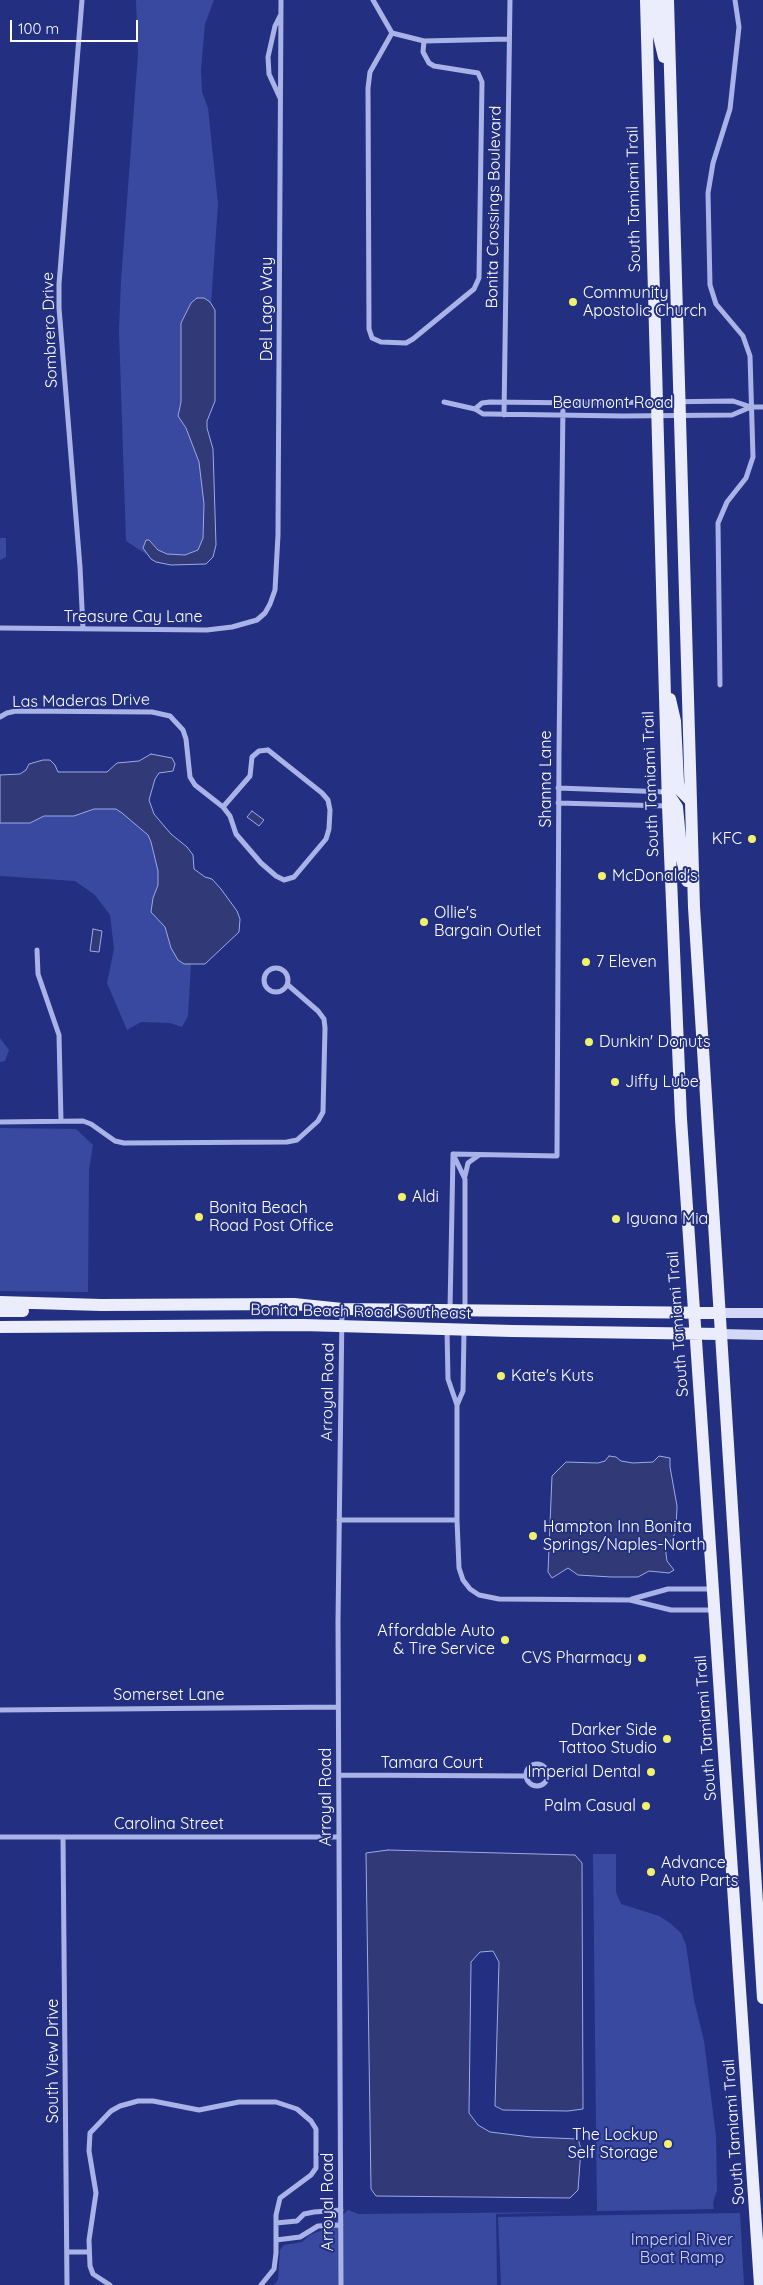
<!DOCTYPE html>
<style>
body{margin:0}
#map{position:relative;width:763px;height:2285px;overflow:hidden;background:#233081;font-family:Quicksand,sans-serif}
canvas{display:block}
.scale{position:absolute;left:10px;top:20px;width:128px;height:22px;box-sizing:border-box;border:2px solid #fff;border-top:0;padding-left:6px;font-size:15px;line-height:18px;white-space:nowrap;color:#fff;-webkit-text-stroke:4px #233081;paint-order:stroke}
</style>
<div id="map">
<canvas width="763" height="2285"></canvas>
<div class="scale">100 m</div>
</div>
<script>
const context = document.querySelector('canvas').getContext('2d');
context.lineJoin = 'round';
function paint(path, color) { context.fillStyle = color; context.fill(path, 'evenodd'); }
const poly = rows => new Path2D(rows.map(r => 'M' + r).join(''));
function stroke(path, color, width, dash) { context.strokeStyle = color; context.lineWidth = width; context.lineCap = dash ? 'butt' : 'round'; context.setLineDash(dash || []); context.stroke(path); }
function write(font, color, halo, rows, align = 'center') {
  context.font = font + ' Quicksand,sans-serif'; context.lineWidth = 4; context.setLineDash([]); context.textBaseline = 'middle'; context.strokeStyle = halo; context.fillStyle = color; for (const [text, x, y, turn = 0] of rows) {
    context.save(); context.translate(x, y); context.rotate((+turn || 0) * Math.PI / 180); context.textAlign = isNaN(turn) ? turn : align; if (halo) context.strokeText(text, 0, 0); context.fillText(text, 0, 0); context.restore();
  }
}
paint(poly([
 [136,0,214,0,205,24,201,69,202,92,208,108,218,204,211,304,210,302,191,303,181,323,181,402,178,416,186,428,199,462,204,504,203,538,198,550,185,555,167,554,158,550,149,540,146,540,143,548,149,556,126,541,119,330,121,281,138,54],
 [0,538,6,538,6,557,0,560],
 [94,809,116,809,134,821,148,835,151,842,158,871,158,885,153,898,151,912,165,927,171,948,184,964,191,964,188,1016,182,1027,170,1023,141,1022,127,1030,107,983,114,949,110,915,95,895,75,881,0,876,0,823,51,815,74,816],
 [0,1038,9,1050,5,1061,0,1062],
 [0,1128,76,1129,93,1145,89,1169,88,1292,0,1291],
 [593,1854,616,1854,616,1892,621,1904,659,1916,670,1923,681,1933,686,1945,694,2000,704,2041,716,2137,717,2190,713,2203,714,2209,597,2211],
 [348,2210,359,2214,573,2212,496,2214,497,2285,274,2285,278,2280,280,2250,284,2245,302,2242,310,2235,330,2227],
 [740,2213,744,2285,501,2285,498,2217]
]), '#3a49a0');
const water = poly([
 [197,298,204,298,210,302,215,310,215,401,207,421,207,428,213,449,216,545,213,557,206,564,171,565,156,562,151,559,143,548,146,540,149,540,158,550,167,554,185,555,198,550,203,538,204,504,199,462,186,428,178,416,181,402,181,323,191,303,197,298],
 [151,754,172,758,175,764,173,771,159,773,155,779,149,800,154,814,171,834,187,847,193,855,194,869,205,877,212,879,221,889,237,911,240,919,239,932,205,964,184,964,178,960,171,948,165,927,151,912,153,898,158,885,158,871,151,842,148,835,122,813,116,809,94,809,74,816,44,816,30,823,0,823,0,775,20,774,26,770,29,764,43,760,50,760,55,765,58,772,107,772,117,763,139,761,151,754],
 [252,811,264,820,259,826,247,817,252,811],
 [93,929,102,931,99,952,90,951,93,929],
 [609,1456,616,1457,621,1461,633,1463,653,1462,659,1456,670,1458,670,1467,677,1506,676,1532,666,1548,666,1554,667,1561,674,1570,669,1573,649,1571,638,1577,611,1577,578,1575,568,1568,552,1578,548,1572,552,1476,566,1462,598,1463,605,1461,609,1456],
 [388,1850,575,1855,582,1863,583,2109,568,2111,503,2110,495,2106,499,1962,493,1951,480,1952,471,1962,469,2113,478,2125,490,2132,531,2137,578,2139,581,2149,578,2190,570,2198,376,2196,371,2189,366,1853,388,1850]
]);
paint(water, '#313a77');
stroke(water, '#9daae8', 1);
stroke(poly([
 [82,0,59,284,59,308,80,567,83,629],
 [373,0,392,33,370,72,368,88,369,329,372,338,381,342,406,343,413,339,474,289,479,278,482,82,478,73,434,66,429,63,423,52,424,41,509,39],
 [392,33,424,41],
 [280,98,269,74,268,57,275,26,280,16],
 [444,402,475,409,483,414,489,414,623,416,732,415,751,407],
 [475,409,482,403,490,402,583,403,733,401,751,407,763,407],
 [504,415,510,0],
 [0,628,207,630,232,627,257,620,265,613,270,604,275,590,278,535,281,0],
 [720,685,718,523,727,502,746,478,753,457,750,356,743,336,716,304,710,285,708,193,713,163,730,109,739,27,735,0],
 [0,717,7,713,16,711,152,712,170,716,183,730,186,739,190,777,195,785,223,807],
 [268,750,322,793,328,800,330,810,329,829,326,839,294,877,284,880,276,876,261,863,236,834,230,816,223,807,250,776,252,757,259,751,268,750],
 [558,788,667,792],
 [558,803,668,806],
 [37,950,38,974,59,1035,61,1121],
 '264 980a12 12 0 1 1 24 0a12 12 0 1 1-24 0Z',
 [0,1122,83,1121,91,1124,115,1141,124,1143,287,1142,297,1140,318,1121,323,1112,325,1028,324,1019,318,1011,288,985],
 [453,1154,557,1156,559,752,563,403],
 [453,1154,465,1179,465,1309],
 [465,1176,468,1163,479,1155],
 [450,1309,453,1155],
 [447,1329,448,1379,457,1405],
 [464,1331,463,1391,457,1405,457,1520,459,1568,463,1580,470,1589,479,1595,499,1599,630,1600,671,1610,713,1610],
 [339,1520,457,1520],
 [632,1599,668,1589,712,1589],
 [0,1710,338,1707],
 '526 1775a11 11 0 1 1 22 0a11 11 0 1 1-22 0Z',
 [339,1775,525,1776],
 [0,1837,339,1837],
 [63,1837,67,2285],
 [276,2223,297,2221,304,2214,314,2212,341,2210],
 [276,2240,300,2237,318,2226,341,2225],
 [67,2252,89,2252],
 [110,2285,93,2274,90,2266,89,2240,96,2193,89,2151,90,2133,111,2111,120,2106,138,2101,153,2101,199,2110,239,2102,276,2102,297,2109,311,2121,316,2129,316,2168,311,2175,280,2198,276,2215,276,2253,274,2269,261,2285],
 [341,2285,338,1621,342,1310]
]), '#a9b3e7', 5);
stroke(poly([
 [719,1313,763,1313],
 [721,1334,763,1335]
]), '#d3d8f6', 10);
stroke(poly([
 [646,0,668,806,681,1119,760,2285],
 [657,0,658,32,664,57],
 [668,0,694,907,763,1998],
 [670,699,675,721,678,782,679,789,689,799],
 [667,792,677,807,682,859,687,881],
 [0,1302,101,1305,294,1304,342,1309,719,1313],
 [0,1311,23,1311],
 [0,1327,303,1325,512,1331,721,1334]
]), '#ebedfd', 12);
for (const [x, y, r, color] of [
 [573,302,5,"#f1f26c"],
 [752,839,5,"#f1f26c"],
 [602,876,5,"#f1f26c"],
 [424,922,5,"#f1f26c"],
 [586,962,5,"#f1f26c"],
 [589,1042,5,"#f1f26c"],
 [615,1082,5,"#f1f26c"],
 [402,1197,5,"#f1f26c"],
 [199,1217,5,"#f1f26c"],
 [616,1219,5,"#f1f26c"],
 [501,1376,5,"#f1f26c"],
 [533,1536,5,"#f1f26c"],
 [505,1640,5,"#f1f26c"],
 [642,1658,5,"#f1f26c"],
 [667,1739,5,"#f1f26c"],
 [651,1772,5,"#f1f26c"],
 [646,1806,5,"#f1f26c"],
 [651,1872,5,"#f1f26c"],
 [668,2144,5,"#f1f26c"]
]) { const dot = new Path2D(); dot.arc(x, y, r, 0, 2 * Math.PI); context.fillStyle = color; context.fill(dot); stroke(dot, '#233081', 2); }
write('16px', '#fff', '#233081', [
 ["South Tamiami Trail",634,199,-91],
 ["Bonita Crossings Boulevard",494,207,-89],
 ["Del Lago Way",267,309,-90],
 ["Sombrero Drive",50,330,-92],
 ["Beaumont Road",613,403],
 ["Treasure Cay Lane",133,617],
 ["Las Maderas Drive",81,701,-1],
 ["Shanna Lane",546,779,-90],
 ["South Tamiami Trail",651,784,-92],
 ["Bonita Beach Road Southeast",361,1312,1],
 ["South Tamiami Trail",678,1324,-94],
 ["Arroyal Road",328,1392,-89],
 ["Somerset Lane",169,1695],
 ["South Tamiami Trail",706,1728,-94],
 ["Tamara Court",432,1763],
 ["Arroyal Road",326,1797,-90],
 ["Carolina Street",169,1824],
 ["South View Drive",53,2061,-90],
 ["South Tamiami Trail",734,2132,-94],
 ["Arroyal Road",328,2202,-90]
]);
write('16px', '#fff', '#233081', [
 ["Community",583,293],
 ["Apostolic Church",583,311],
 ["KFC",742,839,"right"],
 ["McDonald's",612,876],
 ["Ollie's",434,913],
 ["Bargain Outlet",434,931],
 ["7 Eleven",596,962],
 ["Dunkin' Donuts",599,1042],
 ["Jiffy Lube",625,1082],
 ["Aldi",412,1197],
 ["Bonita Beach",209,1208],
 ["Road Post Office",209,1226],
 ["Iguana Mia",626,1219],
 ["Kate's Kuts",511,1376],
 ["Hampton Inn Bonita",543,1527],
 ["Springs/Naples-North",543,1545],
 ["Affordable Auto",495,1631,"right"],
 ["& Tire Service",495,1649,"right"],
 ["CVS Pharmacy",632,1658,"right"],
 ["Darker Side",657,1730,"right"],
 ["Tattoo Studio",657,1748,"right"],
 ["Imperial Dental",641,1772,"right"],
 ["Palm Casual",636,1806,"right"],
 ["Advance",661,1863],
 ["Auto Parts",661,1881],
 ["The Lockup",658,2135,"right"],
 ["Self Storage",658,2153,"right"]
], 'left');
write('16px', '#cdd3f6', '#233081', [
 ["Imperial River",682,2240],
 ["Boat Ramp",682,2258]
]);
</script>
